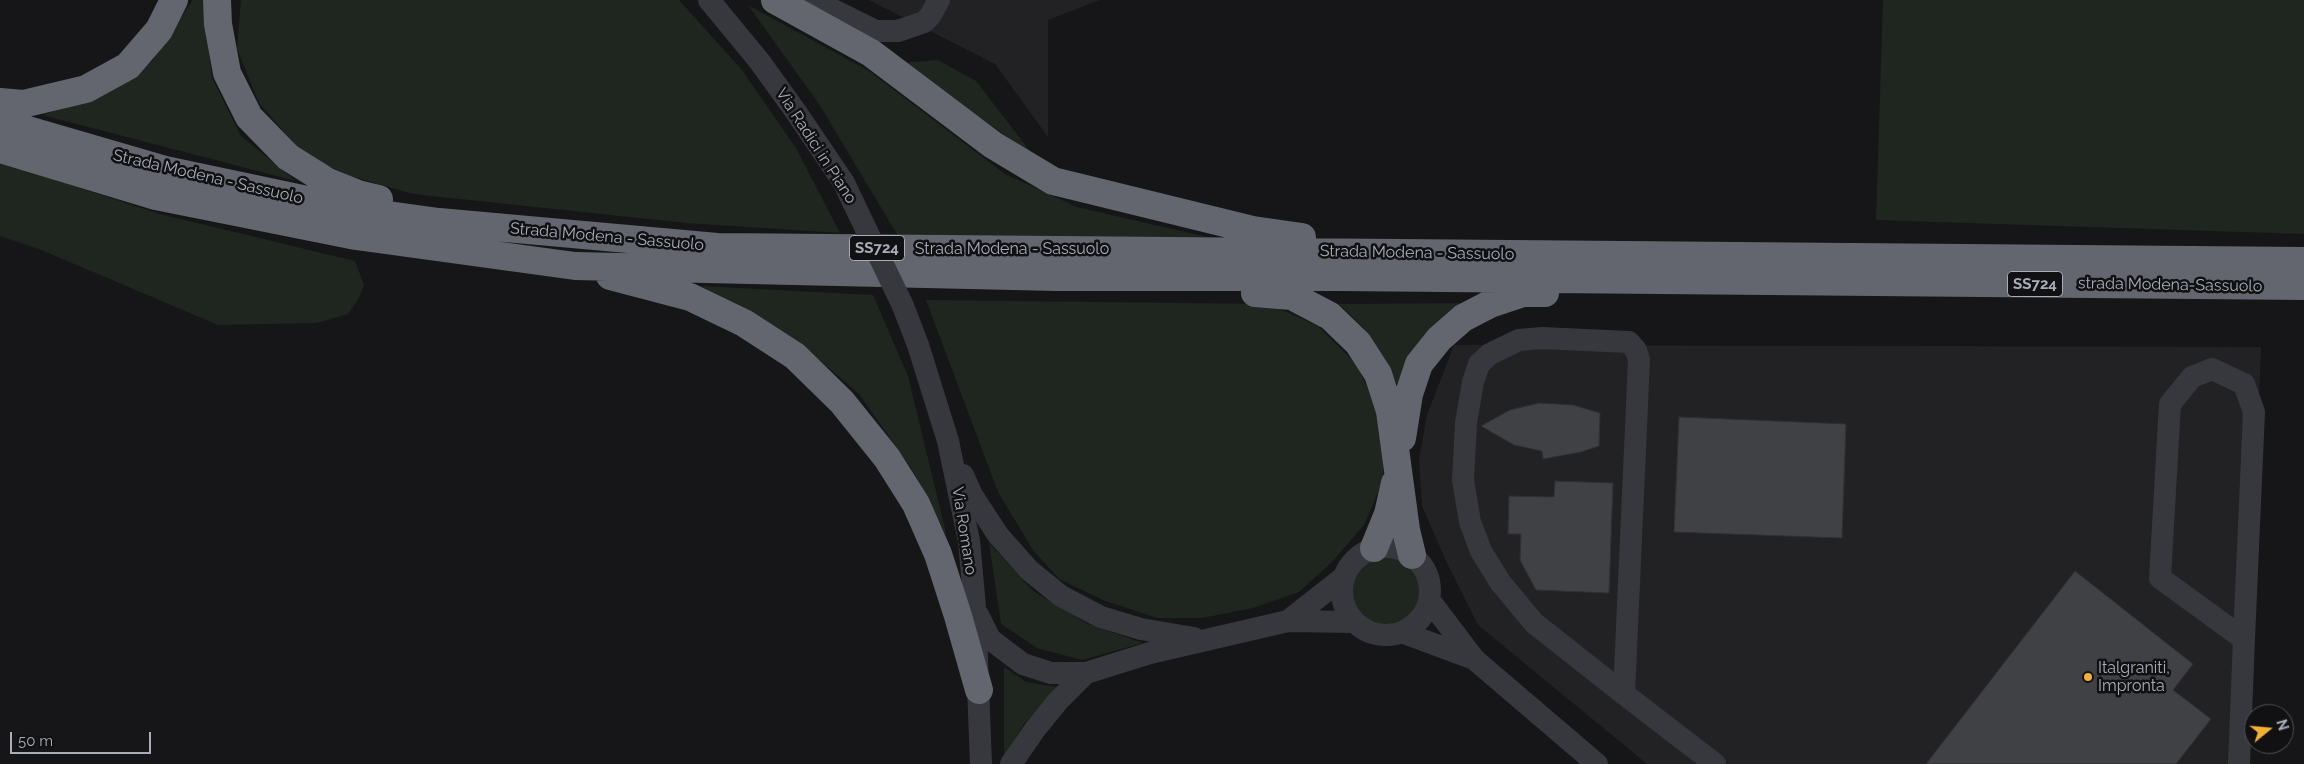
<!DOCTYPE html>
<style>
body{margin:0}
#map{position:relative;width:2304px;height:764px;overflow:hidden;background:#161618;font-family:Raleway,sans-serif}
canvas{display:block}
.north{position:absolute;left:2244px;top:704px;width:50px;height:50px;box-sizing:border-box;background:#111113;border:1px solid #4d4f55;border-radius:50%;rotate:73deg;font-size:14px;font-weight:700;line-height:20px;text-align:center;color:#a8adb8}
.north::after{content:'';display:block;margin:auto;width:18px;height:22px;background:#f2b134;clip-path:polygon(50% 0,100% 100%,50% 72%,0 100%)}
.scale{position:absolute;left:10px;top:732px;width:141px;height:22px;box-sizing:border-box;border:2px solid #a8adb8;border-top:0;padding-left:6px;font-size:15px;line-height:18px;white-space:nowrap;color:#a8adb8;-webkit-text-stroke:4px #111113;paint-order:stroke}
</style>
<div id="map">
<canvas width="2304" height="764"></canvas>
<div class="north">N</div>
<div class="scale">50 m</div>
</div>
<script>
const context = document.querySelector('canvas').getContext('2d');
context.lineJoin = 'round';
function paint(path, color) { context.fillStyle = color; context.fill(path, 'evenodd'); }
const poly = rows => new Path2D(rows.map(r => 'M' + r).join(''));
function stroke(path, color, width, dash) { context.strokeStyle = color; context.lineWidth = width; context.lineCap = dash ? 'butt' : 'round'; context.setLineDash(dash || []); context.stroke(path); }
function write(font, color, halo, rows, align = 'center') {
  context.font = font + ' Raleway,sans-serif'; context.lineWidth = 5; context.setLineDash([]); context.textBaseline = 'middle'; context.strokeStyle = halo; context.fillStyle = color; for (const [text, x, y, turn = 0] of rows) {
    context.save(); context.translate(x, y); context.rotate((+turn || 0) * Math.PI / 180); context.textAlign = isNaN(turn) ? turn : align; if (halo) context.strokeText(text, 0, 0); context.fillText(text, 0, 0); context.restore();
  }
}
paint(poly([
 [869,0,1100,0,1048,20,1048,137,995,64],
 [1454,345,2261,347,2245,764,1647,764,1478,625,1447,563,1422,506,1419,459,1427,415]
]), '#222225');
paint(poly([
 [193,0,203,0,212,78,241,136,296,181,42,115,108,93,152,61],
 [241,0,679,0,742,70,796,148,840,233,686,223,413,194,347,175,302,153,259,103,237,49],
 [1883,0,2304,0,2304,234,1876,220],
 [748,5,869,71,1005,174,1077,207,1216,239,898,236,819,104],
 [938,60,976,81,1033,155,903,63],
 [0,162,160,214,355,261,364,285,359,298,348,314,317,323,218,325,39,249,0,236],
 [700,286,873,295,908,376,947,537,911,468,859,394,796,340],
 [926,300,1269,304,1318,326,1358,366,1384,427,1383,481,1364,525,1332,562,1299,592,1253,608,1202,618,1157,618,1103,600,1059,579,1033,550,998,492],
 [1474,303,1402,395,1387,362,1363,327,1339,304],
 [989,543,1033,591,1088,624,1143,643,1082,660,1037,648,1001,624],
 '1350 591a35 35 0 1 1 70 0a35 35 0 1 1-70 0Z',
 [1004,667,1026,682,1057,687,1024,724,1004,757]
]), '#1e261f');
const building = poly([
 [1539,403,1573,405,1600,413,1599,446,1581,452,1543,459,1542,451,1514,445,1481,426,1510,410,1539,403],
 [1679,417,1846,424,1842,538,1674,532,1679,417],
 [1555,481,1613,483,1609,593,1536,590,1520,560,1521,534,1508,534,1509,496,1554,497,1555,481],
 [2075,571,2193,664,2173,690,2211,719,2176,764,1926,764,2075,571]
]);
paint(building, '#404145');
stroke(building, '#303034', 1);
stroke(poly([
 [709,0,760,62,796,112,844,183,853,202],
 [813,0,876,31,898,31,924,22,930,16,939,0],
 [903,306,918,345,948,441,969,541,975,607,981,764],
 [963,475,972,495,998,535,1029,570,1061,596,1101,617,1141,629,1194,638],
 '1342 591a44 44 0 1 1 88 0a44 44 0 1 1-88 0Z',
 [1430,601,1474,659,1597,764],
 [978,615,990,639,1023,664,1051,673,1086,673,1150,653,1288,621,1354,622],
 [1288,621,1344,577],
 [1404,633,1474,659],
 [1624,694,1639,360,1636,350,1629,342,1542,338,1519,340,1490,354,1479,364,1473,382,1466,423,1463,480,1470,522,1481,551,1500,582,1534,623,1624,694,1715,764],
 [1011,764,1036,728,1058,701,1086,673],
 [2239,764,2244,639,2254,412,2244,384,2212,369,2192,377,2170,404,2160,578,2244,639]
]), '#37383d', 22);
stroke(poly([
 [217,0,218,24,227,73,249,117,288,157,328,182,358,194,379,199],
 [775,0,871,53,993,145,1053,181,1253,230,1302,237],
 [0,102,23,104,86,89,128,66,159,30,174,0],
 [0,122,165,170,359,211,439,222,717,247,2304,261],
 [0,149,156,196,356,236,575,266,1057,277,1338,277,2304,286],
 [610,276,690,297,744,323,795,356,842,402,887,458,916,504,938,554,958,616,979,690],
 [1255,293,1292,296,1330,316,1358,343,1378,374,1390,411,1406,530,1412,555],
 [1402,438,1409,394,1419,364,1439,339,1463,318,1490,304,1523,293,1545,293],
 [1374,548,1388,514,1395,483]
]), '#63666e', 28);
stroke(poly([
 [853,202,903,306]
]), '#37383d', 22);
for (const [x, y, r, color] of [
 [2088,677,5,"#f2b134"]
]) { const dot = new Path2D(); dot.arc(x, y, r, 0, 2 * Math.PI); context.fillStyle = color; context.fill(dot); stroke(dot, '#111113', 2); }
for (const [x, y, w] of [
 [877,248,55],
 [2035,284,55]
]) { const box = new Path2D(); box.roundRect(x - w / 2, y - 12.5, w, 25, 4); context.fillStyle = '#111113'; context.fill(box); stroke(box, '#a8adb8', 1); }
write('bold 15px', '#a8adb8', null, [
 ["SS724",877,248],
 ["SS724",2035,284]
]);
write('16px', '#a8adb8', '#111113', [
 ["Via Radici in Piano",816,146,57],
 ["Strada Modena - Sassuolo",208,177,13],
 ["Strada Modena - Sassuolo",607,237,5],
 ["Strada Modena - Sassuolo",1012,249],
 ["Strada Modena - Sassuolo",1417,253,1],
 ["strada Modena-Sassuolo",2170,285,1],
 ["Via Romano",964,531,81]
]);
write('16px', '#a8adb8', '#111113', [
 ["Italgraniti,",2098,668],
 ["Impronta",2098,686]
], 'left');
</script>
